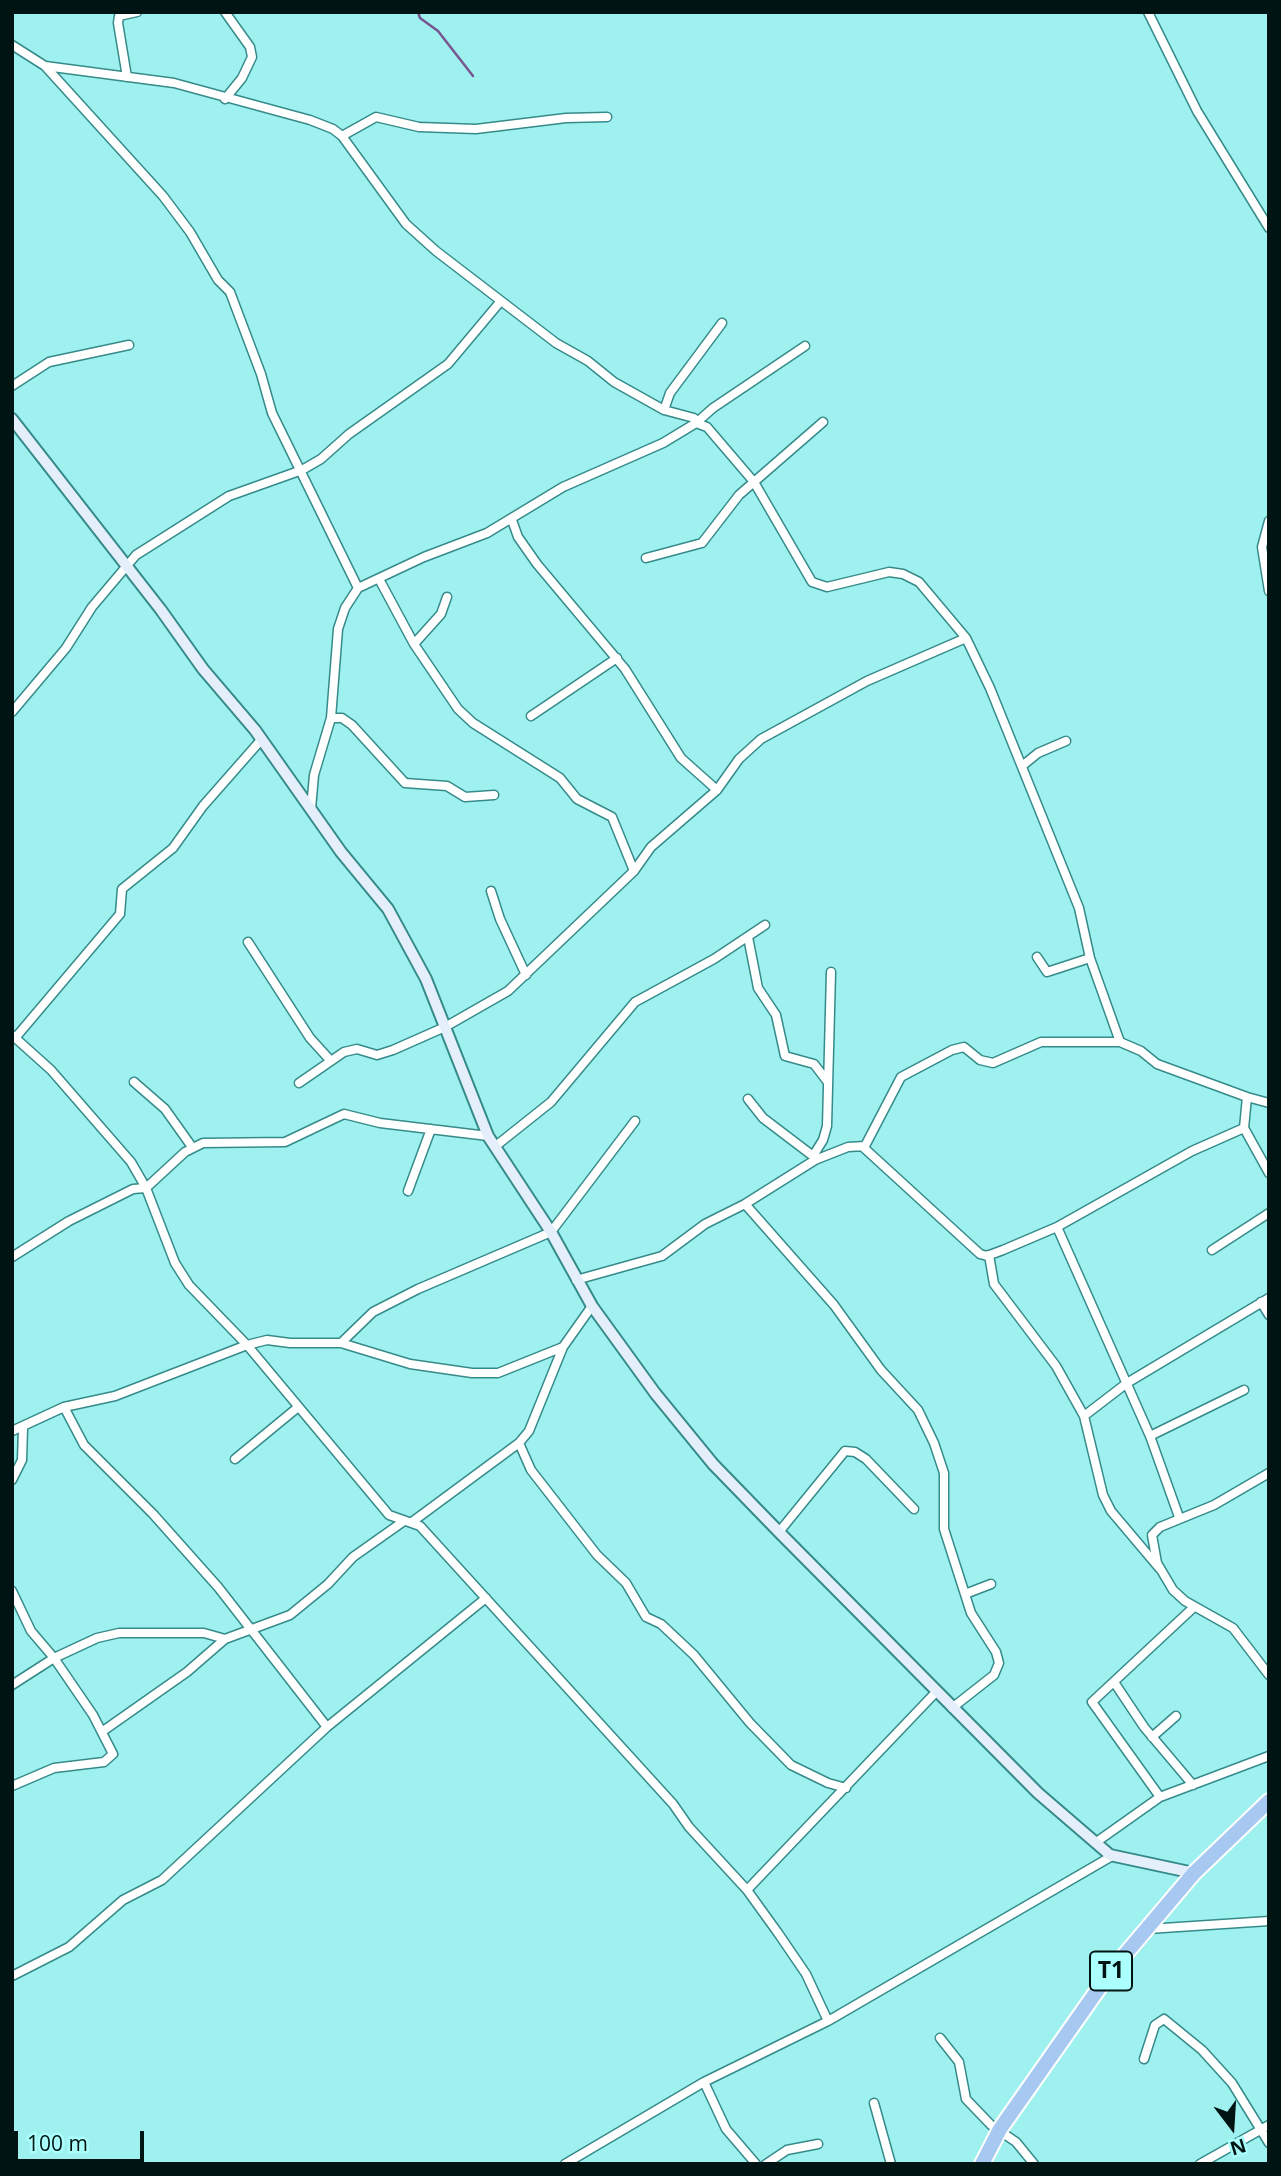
<!DOCTYPE html>
<style>
body{margin:0}
#map{position:relative;width:1281px;height:2176px;overflow:hidden;background:#9ef1ef;font-family:"Open Sans",sans-serif}
canvas{display:block}
.frame{position:absolute;inset:0;border:14px solid #001414;pointer-events:none}
.north{position:absolute;left:1197px;top:2092px;width:70px;height:70px;-webkit-text-stroke:5px #abfffc;paint-order:stroke;rotate:163deg;font-size:19px;font-weight:700;line-height:28px;text-align:center;color:#001414}
.north::after{content:'';display:block;margin:auto;width:24px;height:32px;background:#001414;clip-path:polygon(50% 0,100% 100%,50% 72%,0 100%)}
.scale{position:absolute;left:14px;top:2131px;width:130px;height:32px;box-sizing:border-box;border:4px solid #001414;border-top:0;padding-left:9px;font-size:21px;line-height:24px;white-space:nowrap;color:#001414;-webkit-text-stroke:5px #abfffc;paint-order:stroke}
</style>
<div id="map">
<canvas width="1281" height="2176"></canvas>
<div class="frame"></div>
<div class="north">N</div>
<div class="scale">100 m</div>
</div>
<script>
const context = document.querySelector('canvas').getContext('2d');
context.lineJoin = 'round';
const poly = rows => new Path2D(rows.map(r => 'M' + r).join(''));
function stroke(path, color, width, dash) { context.strokeStyle = color; context.lineWidth = width; context.lineCap = dash ? 'butt' : 'round'; context.setLineDash(dash || []); context.stroke(path); }
function write(font, color, halo, rows, align = 'center') {
  context.font = font + ' "Open Sans",sans-serif'; context.lineWidth = 5; context.setLineDash([]); context.textBaseline = 'middle'; context.strokeStyle = halo; context.fillStyle = color; for (const [text, x, y, turn = 0] of rows) {
    context.save(); context.translate(x, y); context.rotate((+turn || 0) * Math.PI / 180); context.textAlign = isNaN(turn) ? turn : align; if (halo) context.strokeText(text, 0, 0); context.fillText(text, 0, 0); context.restore();
  }
}
stroke(poly([
 [418,12,420,18,438,31,473,76]
]), '#785691', 2.5);
const street = poly([
 [225,12,250,47,252,57,242,78,225,99],
 [1148,12,1197,111,1269,228],
 [12,45,45,66,174,83,310,120,333,129,342,136,406,224,436,251,556,343,588,361,614,382,664,410,694,418,696,423,707,427,754,482,812,582,827,587,889,572,903,574,919,582,966,638,990,688,1079,908,1090,958,1120,1042,1141,1051,1157,1064,1247,1097],
 [45,66,163,196,190,232,218,280,230,292,261,374,272,413,358,588],
 [127,77,118,23,119,16,137,12],
 [342,136,376,117,419,127,476,129,566,118,607,117],
 [12,386,49,362,129,345],
 [664,410,670,393,722,323],
 [512,520,518,537,537,564,625,669,681,758,717,790],
 [1269,521,1262,547,1269,591],
 [646,558,702,543,739,495,823,422],
 [379,579,414,644,458,709,473,723,560,778,577,799,612,817,634,871],
 [414,644,441,614,447,597],
 [12,712,66,648,92,607,136,555,229,496,302,470,321,459,349,434,448,364,500,302],
 [531,716,617,658],
 [331,718,342,718,352,725,405,783,447,786,465,797,494,795],
 [1022,766,1038,753,1066,741],
 [311,809,314,775,331,718,338,629,345,608,358,588,424,557,487,533,563,487,663,443,696,423,713,408,805,346],
 [491,891,500,919,526,975],
 [748,937,758,988,776,1015,785,1056,814,1064,827,1081],
 [248,942,310,1038,330,1060],
 [1037,957,1047,972,1090,958],
 [12,1035,51,1070,131,1162,146,1188,175,1263,189,1285,247,1345,389,1515,420,1526,673,1804,689,1827,747,1890,778,1933,806,1974,828,2021],
 [16,1037,120,914,122,889,173,848,203,806,261,740],
 [134,1082,165,1109,192,1147],
 [299,1083,344,1052,357,1049,377,1055,393,1050,445,1027,508,991,634,871,651,847,717,790,739,759,761,739,867,681,966,638],
 [748,1099,763,1118,813,1156],
 [1269,1103,1247,1097,1244,1128,1269,1173],
 [497,1145,551,1102,635,1002,714,959,765,925],
 [863,1147,980,1254,987,1256,1003,1250,1057,1227],
 [815,1160,813,1156,823,1140,827,1126,831,972],
 [408,1191,431,1129],
 [745,1204,834,1305,881,1370,918,1410,934,1443,944,1473,944,1529,971,1613,996,1652,999,1663,994,1675,952,1708],
 [1212,1250,1269,1213],
 [989,1255,994,1284,1056,1366,1084,1416,1103,1495,1111,1511,1160,1569],
 [12,1257,69,1221,133,1189,146,1188,185,1152,203,1143,285,1142,344,1114,380,1123,488,1136],
 [576,1280,662,1256,705,1224,745,1204,815,1160,848,1147,865,1146,901,1077,952,1050,964,1047,980,1060,993,1063,1041,1042,1120,1042],
 [1261,1302,1269,1315],
 [341,1343,373,1312,418,1289,551,1232,635,1121],
 [64,1407,84,1445,153,1514,218,1587,327,1727],
 [1084,1416,1127,1383,1269,1298],
 [12,1431,64,1407,115,1396,247,1345,267,1340,290,1343,341,1343,410,1364,472,1373,498,1373,563,1347,592,1306],
 [1150,1436,1244,1390],
 [519,1443,531,1470,597,1555,626,1583,646,1617,661,1624,694,1655,750,1723,791,1765,828,1783,846,1788],
 [235,1459,297,1408],
 [1269,1473,1214,1505,1160,1527,1152,1535,1157,1563,1173,1590,1185,1601,1233,1628,1269,1675],
 [12,1480,22,1460,23,1428],
 [1179,1517,1150,1436,1057,1227,1192,1151,1244,1128],
 [412,1522,519,1443,529,1431,563,1347],
 [779,1532,845,1451,855,1452,866,1459,914,1509],
 [12,1591,31,1631,54,1658,97,1638,119,1633,204,1633,225,1639,290,1615,328,1584,353,1557,404,1521],
 [965,1594,991,1584],
 [1114,1682,1144,1727,1193,1785],
 [12,1685,54,1658,93,1715,113,1754,104,1762,54,1768,12,1786],
 [103,1731,187,1672,225,1639],
 [1152,1737,1176,1716],
 [1160,1797,1092,1702,1194,1607],
 [1095,1843,1160,1797,1269,1756],
 [747,1890,937,1691],
 [1148,1929,1269,1921],
 [12,1976,69,1947,123,1900,162,1880,327,1727,486,1598],
 [940,2038,959,2062,966,2099,991,2125,1016,2142,1034,2164],
 [1144,2059,1155,2025,1164,2019,1202,2050,1232,2083,1269,2143],
 [704,2082,726,2129,756,2164],
 [874,2103,891,2164],
 [565,2164,704,2082,828,2021,1112,1856],
 [766,2164,787,2150,818,2144],
 [1200,2164,1269,2125]
]);
const secondary = poly([
 [12,419,161,610,203,669,255,730,341,852,388,909,426,979,488,1136,551,1232,592,1306,655,1393,713,1464,779,1532,1038,1793,1110,1855,1194,1873]
]);
const highway = poly([
 [982,2164,1000,2129,1111,1971,1194,1873,1269,1801]
]);
stroke(street, '#358b8a', 11);
stroke(secondary, '#358b8a', 14);
stroke(highway, '#fff', 18);
stroke(street, '#fff', 8);
stroke(secondary, '#e5effb', 10);
stroke(highway, '#a7c9f1', 14);
for (const [x, y, w] of [
 [1111,1971,42]
]) { const box = new Path2D(); box.roundRect(x - w / 2, y - 19.5, w, 39, 5); context.fillStyle = '#abfffc'; context.fill(box); stroke(box, '#001414', 2); }
write('bold 23px', '#001414', null, [
 ["T1",1111,1971]
]);
</script>
